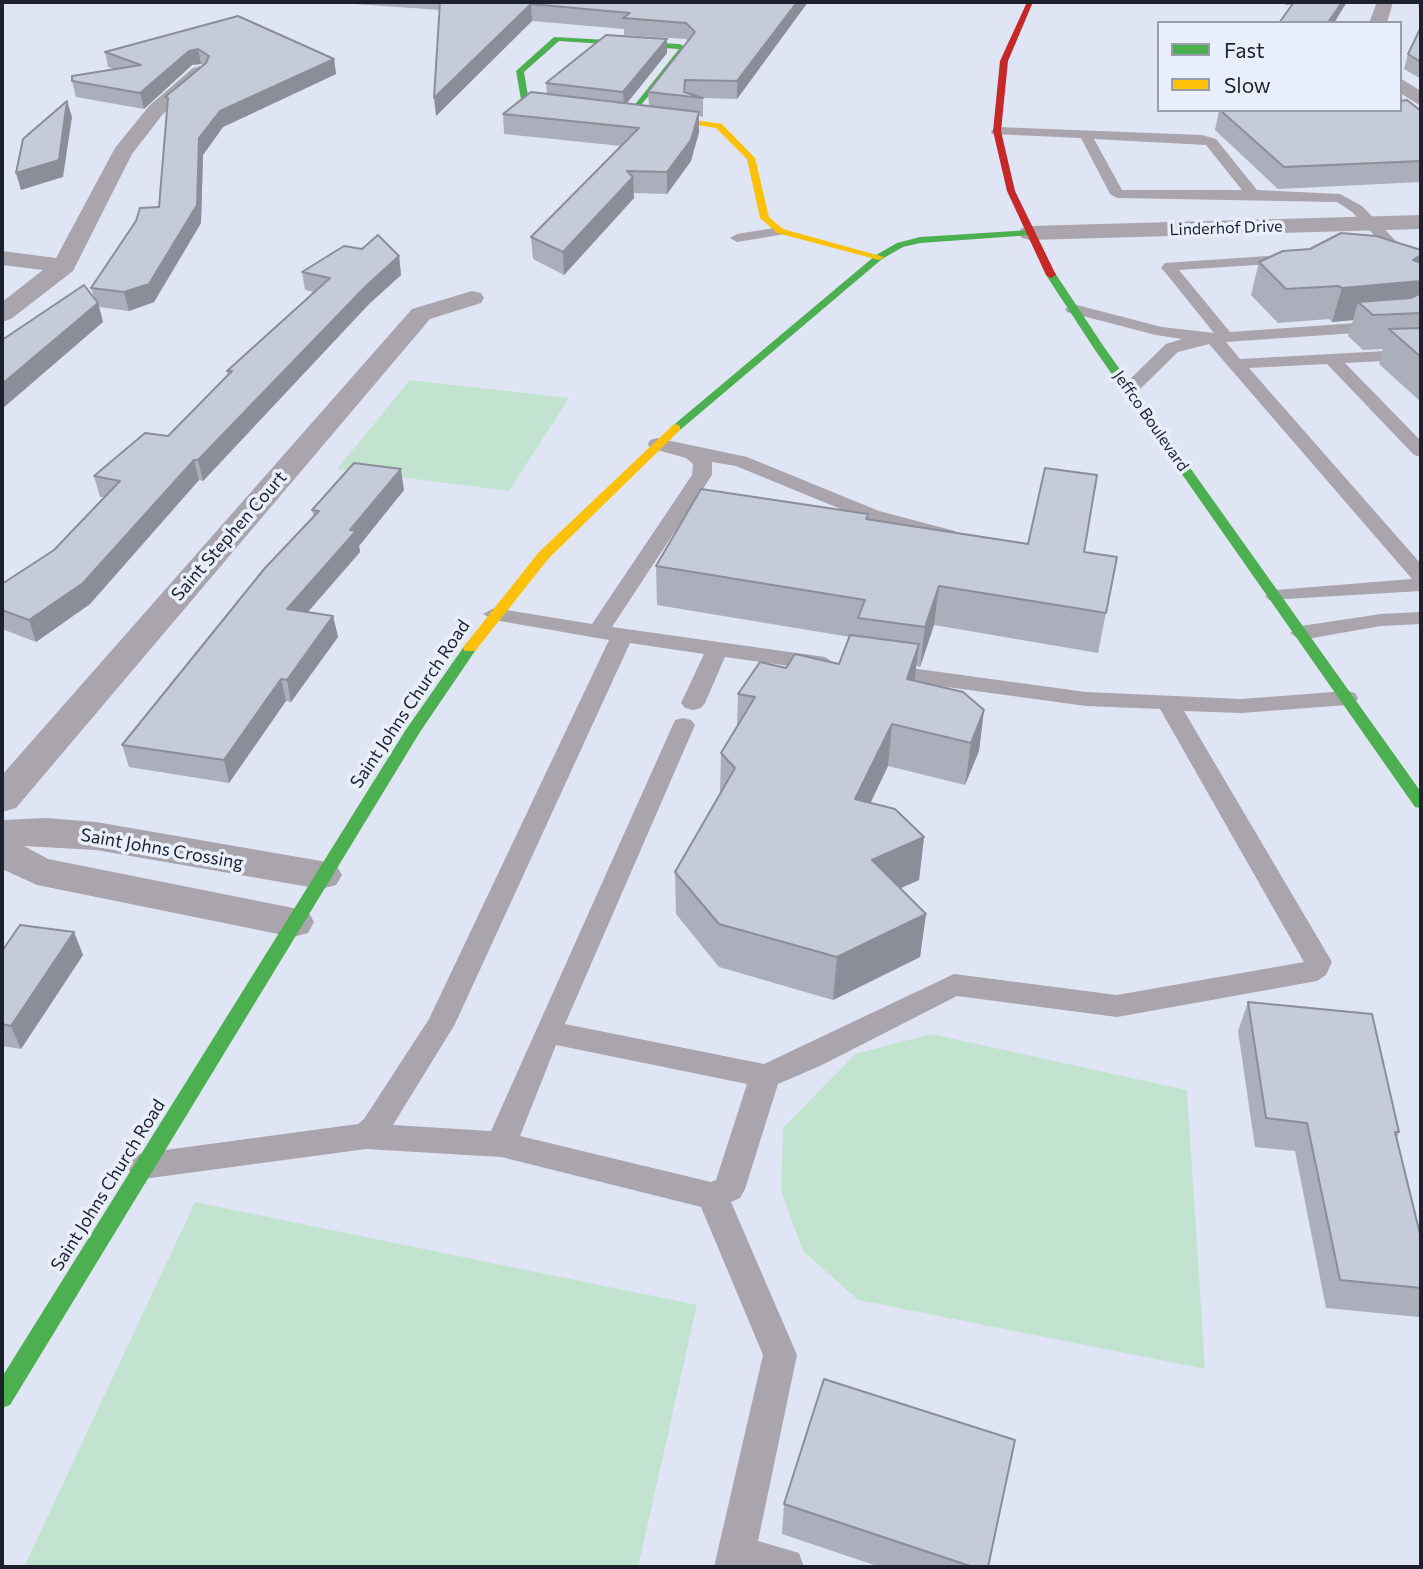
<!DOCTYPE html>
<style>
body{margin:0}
#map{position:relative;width:1423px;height:1569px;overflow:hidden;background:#e0e5f5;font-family:Commissioner,sans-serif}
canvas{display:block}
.frame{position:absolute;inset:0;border:4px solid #1d212e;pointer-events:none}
.legend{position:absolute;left:1157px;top:21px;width:245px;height:91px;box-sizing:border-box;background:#e9effd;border:2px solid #979daa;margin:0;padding:9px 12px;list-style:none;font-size:21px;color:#1d212e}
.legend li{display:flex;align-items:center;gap:14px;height:35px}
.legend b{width:35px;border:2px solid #979daa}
</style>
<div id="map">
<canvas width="1423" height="1569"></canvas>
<div class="frame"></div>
<ul class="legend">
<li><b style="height:9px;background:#4caf50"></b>Fast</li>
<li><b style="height:9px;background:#ffc107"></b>Slow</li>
</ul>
</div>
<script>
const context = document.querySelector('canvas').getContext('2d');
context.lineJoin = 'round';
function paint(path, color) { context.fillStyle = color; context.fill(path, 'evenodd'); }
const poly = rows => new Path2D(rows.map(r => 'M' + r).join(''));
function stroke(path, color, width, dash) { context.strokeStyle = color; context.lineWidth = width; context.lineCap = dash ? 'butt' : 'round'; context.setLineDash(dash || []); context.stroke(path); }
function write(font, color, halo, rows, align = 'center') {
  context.font = font + ' Commissioner,sans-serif'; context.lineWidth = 7; context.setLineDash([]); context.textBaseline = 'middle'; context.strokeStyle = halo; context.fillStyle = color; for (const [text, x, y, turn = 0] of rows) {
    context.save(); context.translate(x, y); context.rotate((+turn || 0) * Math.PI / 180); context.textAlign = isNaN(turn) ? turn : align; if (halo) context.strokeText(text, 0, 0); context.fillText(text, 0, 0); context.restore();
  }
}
paint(poly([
 [410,380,569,398,509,491,337,469],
 [931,1034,1187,1090,1205,1369,858,1300,803,1251,781,1191,783,1128,855,1054],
 [195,1202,697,1305,638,1567,24,1567]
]), '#c3e3d1');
paint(poly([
 [997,127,1202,135,1216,139,1257,190,1340,194,1362,206,1421,267,1421,281,1416,279,1352,212,1337,202,1117,198,1110,194,1081,138,992,134,991,131,997,127],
 [1094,139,1206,145,1242,190,1122,190,1094,139],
 [780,227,787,231,785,234,737,242,730,238,737,234,780,227],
 [1297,254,1302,256,1302,262,1179,270,1230,332,1384,321,1392,326,1384,331,1226,342,1240,359,1421,349,1421,359,1345,363,1421,441,1421,457,1414,455,1327,364,1249,368,1421,564,1421,591,1269,600,1265,596,1276,590,1412,579,1209,344,1178,352,1136,393,1130,394,1124,393,1121,389,1124,385,1166,344,1182,339,1156,335,1067,312,1065,309,1073,304,1162,327,1214,333,1164,271,1161,268,1165,263,1297,254],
 [657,438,747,457,879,511,955,531,958,535,948,541,865,519,736,466,712,462,712,475,612,627,825,657,836,664,825,671,725,657,705,703,701,708,693,710,685,708,681,703,704,654,630,643,455,1024,393,1125,491,1131,675,720,683,718,691,720,695,725,565,1024,764,1064,954,974,1117,995,1304,962,1160,709,1086,706,881,678,870,671,873,666,881,664,1086,692,1241,699,1347,691,1355,693,1358,698,1355,703,1347,705,1241,713,1184,711,1332,962,1326,975,1317,981,1117,1017,957,996,822,1065,778,1084,745,1189,740,1198,731,1202,797,1355,758,1541,799,1553,804,1567,714,1567,763,1355,701,1207,501,1157,366,1149,143,1179,132,1175,127,1166,132,1157,143,1153,358,1124,364,1119,429,1019,609,640,494,620,483,614,494,608,592,624,692,475,693,464,686,458,650,448,648,444,650,440,657,438],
 [556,1045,747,1084,716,1180,711,1182,520,1136,556,1045],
 [1421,612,1421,624,1381,626,1301,640,1290,633,1301,626,1381,614,1421,612]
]), '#aaa4ac');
paint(poly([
 [1377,2,1393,2,1387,23,1369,23,1377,2],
 [200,66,209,72,207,76,163,114,132,154,73,271,11,319,2,322,2,302,43,270,2,265,2,251,56,258,115,148,149,106,193,68,200,66],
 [1400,78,1421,91,1421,106,1400,93,1400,78],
 [1421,215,1421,229,1030,240,1022,238,1018,233,1022,228,1030,226,1421,215],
 [472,291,481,293,484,298,481,303,430,319,16,808,2,812,2,775,412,309,472,291],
 [47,818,96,822,321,861,336,865,342,875,336,885,321,889,96,850,24,846,48,859,308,911,314,922,308,933,293,937,37,885,2,869,2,820,47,818]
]), '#aaa4ac');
paint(poly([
 [554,37,680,44,687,49,632,116,629,112,679,49,559,41,524,72,529,101,574,108,570,110,522,105,516,71,554,37],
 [1030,230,1033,231,1033,235,920,243,903,247,882,259,680,430,676,432,670,428,876,255,897,243,920,237,1030,230],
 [1047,273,1055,273,1104,347,1421,792,1421,808,1415,807,1095,350,1046,275,1047,273],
 [470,644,477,648,420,732,10,1405,2,1408,2,1377,405,731,465,645,470,644]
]), '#4caf50');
paint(poly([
 [645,113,722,124,755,158,769,217,783,229,884,257,879,260,777,233,760,218,747,159,716,128,648,117,645,113],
 [676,424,680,426,680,430,549,558,475,651,465,651,463,648,465,645,539,552,672,426,676,424]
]), '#ffc107');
paint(poly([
 [1027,2,1033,2,1008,61,1001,131,1015,191,1056,275,1051,278,1046,275,1007,191,993,131,1000,61,1027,2]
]), '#c62828');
paint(poly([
 [326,2,808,2,737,99,703,98,703,117,699,116,699,132,691,161,667,194,633,193,634,198,564,275,533,259,531,237,621,146,504,134,503,114,547,94,546,83,667,53,627,103,649,106,648,92,688,41,686,39,624,35,624,29,532,21,436,116,440,10],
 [1286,2,1347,2,1292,5,1285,5],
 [1418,2,1421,2,1421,26],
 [238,16,334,59,336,74,223,127,203,155,201,223,154,302,129,311,99,307,103,322,91,288,159,207,167,108,165,97,203,65,201,64,192,65,144,109,76,97,72,81,114,69,108,67,105,52],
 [1421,27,1421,79,1404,69,1408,54],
 [1219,110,1421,111,1421,182,1278,189,1215,130],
 [1421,250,1421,402,1379,364,1383,349,1363,350,1348,336,1353,320,1332,322,1329,319,1278,323,1251,295,1259,262],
 [399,256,401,275,369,304,203,481,199,480,90,604,36,642,2,629,2,584,54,550,104,497,100,497,94,476,168,436,228,376,227,371,314,292,305,290,302,272],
 [404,490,359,546,360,552,308,612,333,616,338,637,291,702,286,701,229,783,129,767,122,745,314,517,312,510],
 [868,519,1117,557,1098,653,934,625,920,667,916,666,915,681,984,710,979,751,965,785,888,766,870,803,924,837,919,880,900,888,926,914,920,957,833,1000,719,967,676,914,675,872,720,793,721,753,737,726,738,694,786,668,839,664,850,637,657,605,656,566],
 [74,932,83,955,21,1049,2,1046,2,951],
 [1248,1002,1399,1132,1397,1138,1421,1238,1421,1313,1419,1317,1326,1308,1295,1151,1255,1147,1238,1031],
 [784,1504,988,1567,880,1567,782,1534]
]), '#aaafbb');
paint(poly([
 [797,2,808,2,737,99,737,81],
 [1342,2,1347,2,1334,23,1328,23],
 [531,4,532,21,436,116,434,98],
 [667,39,667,53,624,107,623,92],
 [198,49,201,64,192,65,144,109,140,93,189,51],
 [334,59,336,74,223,127,203,155,201,223,154,302,129,311,124,292,199,138,220,111],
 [67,101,72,117,63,177,21,190,16,173],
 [699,112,699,132,691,161,667,194,667,172],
 [633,177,634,198,564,275,563,252],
 [1421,255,1421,305,1358,302,1353,320,1332,322,1342,288,1413,260],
 [399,256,401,275,369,304,203,481,198,460,366,286],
 [98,303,103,322,2,409,2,384],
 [194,460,199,480,90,604,36,642,29,620],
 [401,469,404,490,359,546,360,552,291,631,287,609],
 [939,586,934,625,920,667,925,627],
 [333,616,338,637,291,702,287,680],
 [919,644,914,685,907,679],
 [281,679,286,701,229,783,224,760],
 [984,710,979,751,965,785,971,743],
 [892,724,888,766,852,842,855,799],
 [924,837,919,880,868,903,872,860],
 [926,914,920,957,833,1000,837,957],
 [74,932,83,955,21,1049,11,1026]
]), '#8b8e98');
const building = poly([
 [440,2,797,2,737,81,685,80,684,92,703,98,648,92,695,32,686,23,623,18,630,13,531,4,434,98,440,2],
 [1294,2,1342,2,1329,21,1329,23,1279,23,1294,2],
 [238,16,334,59,220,111,199,138,197,205,149,284,124,292,91,288,136,221,140,208,159,207,168,98,165,97,206,63,209,56,198,49,189,51,140,93,72,81,72,76,141,65,105,52,238,16],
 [1421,27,1421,62,1408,54,1421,27],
 [606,35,667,39,623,92,546,83,606,35],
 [531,92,699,112,691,140,667,172,627,171,633,177,563,252,531,237,639,128,503,114,531,92],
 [1407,100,1421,111,1421,161,1284,167,1220,110,1400,110,1400,101,1407,100],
 [67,101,59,160,16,173,23,139,67,101],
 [1341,233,1376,236,1421,250,1421,255,1413,260,1421,263,1421,281,1342,288,1338,286,1286,289,1259,262,1283,251,1310,249,1341,233],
 [378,235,399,256,366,286,198,460,194,460,83,583,29,620,2,610,2,584,54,550,120,481,94,476,145,433,168,436,232,371,227,371,330,278,302,272,344,246,362,249,378,235],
 [84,285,98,303,2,384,2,340,84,285],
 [1421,293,1421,313,1373,315,1358,302,1411,298,1421,293],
 [1421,328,1421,357,1389,329,1421,328],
 [354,463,401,469,350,530,356,531,287,609,333,616,287,680,281,679,224,760,122,745,265,568,319,511,312,510,354,463],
 [1045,468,1097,475,1084,552,1117,557,1106,613,939,586,925,627,858,618,865,600,656,566,701,489,868,514,866,519,1028,544,1045,468],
 [850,635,919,644,907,679,963,692,984,710,971,743,892,724,855,799,895,809,924,837,872,860,926,914,837,957,719,924,675,872,735,768,721,753,755,697,738,694,760,662,786,668,795,654,839,664,850,635],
 [20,925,74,932,11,1026,2,1024,2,951,20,925],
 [1248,1002,1372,1014,1399,1132,1395,1132,1421,1238,1421,1288,1340,1280,1307,1123,1266,1118,1248,1002],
 [824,1379,1015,1440,988,1567,973,1567,784,1504,824,1379]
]);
paint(building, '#c6cbd9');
stroke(building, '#8b8e98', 2);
write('16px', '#1d212e', '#e9effd', [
 ["Linderhof Drive",1226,228,-2],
 ["Jeffco Boulevard",1151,421,55]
]);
write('18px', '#1d212e', '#e9effd', [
 ["Saint Stephen Court",229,536,-49],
 ["Saint Johns Church Road",410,704,-56],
 ["Saint Johns Crossing",162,849,10],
 ["Saint Johns Church Road",108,1185,-58]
]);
</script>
